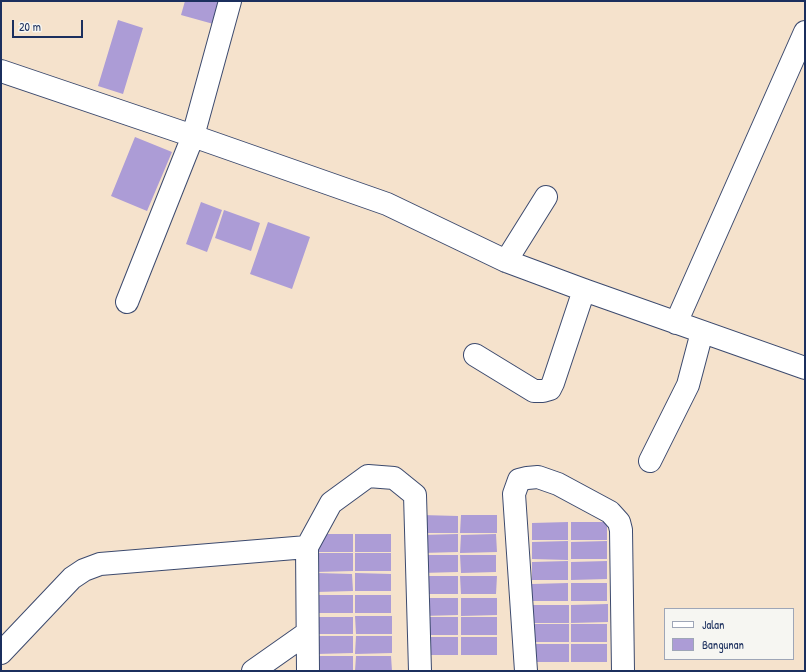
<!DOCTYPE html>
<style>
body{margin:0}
#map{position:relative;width:806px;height:672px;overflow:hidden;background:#f5e2cc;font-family:"Patrick Hand",sans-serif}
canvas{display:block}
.frame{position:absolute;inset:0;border:2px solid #1b2f5e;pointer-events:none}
.legend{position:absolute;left:664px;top:608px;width:130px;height:52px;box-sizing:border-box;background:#f6f6f2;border:1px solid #9ea6b7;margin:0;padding:5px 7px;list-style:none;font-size:12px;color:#1b2f5e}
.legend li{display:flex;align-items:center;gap:8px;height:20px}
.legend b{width:20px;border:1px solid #9ea6b7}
.scale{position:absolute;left:12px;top:20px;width:71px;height:18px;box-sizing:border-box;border:2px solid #1b2f5e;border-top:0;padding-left:5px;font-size:12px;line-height:14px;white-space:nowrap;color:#1b2f5e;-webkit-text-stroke:3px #f6f6f2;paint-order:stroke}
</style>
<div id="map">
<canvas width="806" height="672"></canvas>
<div class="frame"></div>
<ul class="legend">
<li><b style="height:5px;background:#fff"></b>Jalan</li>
<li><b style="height:11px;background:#ac9cd6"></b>Bangunan</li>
</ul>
<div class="scale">20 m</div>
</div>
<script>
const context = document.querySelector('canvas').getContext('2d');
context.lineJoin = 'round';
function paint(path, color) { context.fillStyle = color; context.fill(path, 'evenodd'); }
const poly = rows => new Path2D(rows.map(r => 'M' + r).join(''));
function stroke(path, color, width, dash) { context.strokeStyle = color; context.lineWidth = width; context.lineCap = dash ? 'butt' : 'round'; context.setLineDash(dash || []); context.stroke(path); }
paint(poly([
 [185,1,224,1,217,25,181,15],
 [118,20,143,28,123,94,98,86],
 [135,137,172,152,147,211,111,196],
 [201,202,222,210,207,252,186,244],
 [224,210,260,223,251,251,215,238],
 [268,222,310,237,292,289,250,274],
 [422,515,458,516,458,533,422,533],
 [461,515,497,515,497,533,460,533],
 [568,522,568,540,532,540,532,523],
 [571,522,607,522,607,540,571,540],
 [316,534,353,534,353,552,317,552],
 [355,534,391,534,391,552,355,552],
 [458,534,458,552,422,553,422,535],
 [496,534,497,552,460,553,461,535],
 [568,541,568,560,532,559,532,542],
 [607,541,607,559,571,559,571,542],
 [317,553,353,553,353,571,316,572],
 [355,553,391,553,391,571,355,571],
 [422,555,458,555,458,572,422,573],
 [460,555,496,555,496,572,461,573],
 [568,561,568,580,532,580,532,562],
 [607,561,607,579,571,580,571,562],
 [317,573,352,574,353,591,316,592],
 [355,573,391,574,391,591,355,591],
 [422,576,458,576,458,594,422,594],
 [460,576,497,576,496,594,461,594],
 [568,583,568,601,532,601,532,584],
 [571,583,607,583,607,601,571,601],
 [316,595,353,595,353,613,317,613],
 [355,595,391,595,391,613,355,613],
 [422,598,458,598,458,615,423,616],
 [461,598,497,598,497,615,461,616],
 [608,604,608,622,571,623,571,605],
 [533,605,569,605,569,623,533,623],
 [355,616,392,616,392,634,356,634],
 [317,617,353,617,353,634,317,634],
 [422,617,458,617,458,635,422,635],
 [461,617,497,617,497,635,461,635],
 [533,624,569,624,569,642,533,642],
 [571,624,607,624,607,642,571,642],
 [317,636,353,636,353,653,317,654],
 [356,636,392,636,392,653,355,654],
 [422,637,458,637,458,655,422,655],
 [461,637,497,637,497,655,461,655],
 [533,644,569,644,569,662,533,662],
 [571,644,607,644,607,662,571,662],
 [317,656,353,656,353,671,317,671],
 [356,656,391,656,392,671,355,671]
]), '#ac9cd6');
const minor = poly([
 [1,71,193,136,387,204,506,261,584,290,805,368],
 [506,261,546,197],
 [127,302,193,136,230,1],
 [676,323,805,32],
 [475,355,534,391,543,391,550,389,553,383,584,290],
 [650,461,688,385,702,332],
 [1,653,72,578,84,570,100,564,307,547],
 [253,671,307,633],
 [308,671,307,547,331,503,368,476,394,478,415,495,420,671],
 [526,671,514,494,519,480,527,478,538,477,558,484,610,512,619,522,621,530,623,671]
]);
stroke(minor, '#3c4a6e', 24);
stroke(minor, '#fff', 22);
</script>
